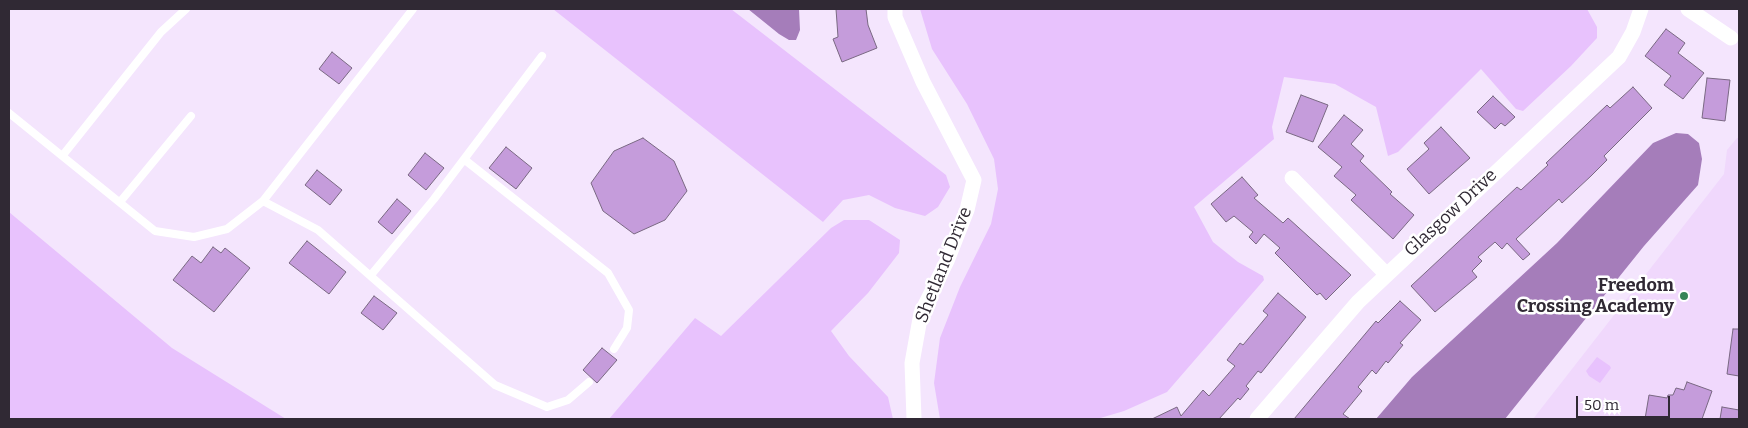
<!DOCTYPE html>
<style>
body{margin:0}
#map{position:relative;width:1748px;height:428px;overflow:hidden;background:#f4e5fd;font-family:Bitter,serif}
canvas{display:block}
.frame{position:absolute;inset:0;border:10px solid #302934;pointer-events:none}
.scale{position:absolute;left:1576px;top:396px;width:94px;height:22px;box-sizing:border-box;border:2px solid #302934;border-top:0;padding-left:6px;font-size:15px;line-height:18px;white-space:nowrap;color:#302934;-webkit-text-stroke:4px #fff;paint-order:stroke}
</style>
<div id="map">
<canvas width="1748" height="428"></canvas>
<div class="frame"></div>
<div class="scale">50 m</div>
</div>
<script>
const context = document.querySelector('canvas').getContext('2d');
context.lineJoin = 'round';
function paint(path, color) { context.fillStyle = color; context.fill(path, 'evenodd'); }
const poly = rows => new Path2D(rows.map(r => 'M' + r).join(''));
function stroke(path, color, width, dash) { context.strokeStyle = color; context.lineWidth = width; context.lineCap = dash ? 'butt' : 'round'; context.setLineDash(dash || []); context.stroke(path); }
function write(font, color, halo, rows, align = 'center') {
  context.font = font + ' Bitter,serif'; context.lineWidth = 5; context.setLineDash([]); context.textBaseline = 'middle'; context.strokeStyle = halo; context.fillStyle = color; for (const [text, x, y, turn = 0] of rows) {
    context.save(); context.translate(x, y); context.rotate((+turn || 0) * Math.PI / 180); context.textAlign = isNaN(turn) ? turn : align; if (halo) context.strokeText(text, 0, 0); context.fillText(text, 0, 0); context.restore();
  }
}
paint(poly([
 [1737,138,1739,138,1739,419,1533,419,1724,174,1727,150]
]), '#f0d8fc');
paint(poly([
 [553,9,731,9,946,175,950,187,938,207,925,216,895,208,869,195,843,200,823,222],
 [920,9,1587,9,1597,27,1597,38,1571,66,1523,111,1516,109,1481,69,1398,152,1388,156,1376,107,1335,84,1284,77,1272,127,1274,139,1194,207,1213,242,1238,262,1263,276,1264,280,1167,392,1124,411,1097,419,940,419,934,383,940,338,960,287,991,224,998,189,994,159,967,104,932,49],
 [9,212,172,348,286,419,9,419],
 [844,220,869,220,900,240,899,253,868,293,831,331,849,356,888,397,893,419,609,419,695,318,721,336,831,228],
 [1597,357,1610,366,1611,368,1600,383,1589,376,1586,371]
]), '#e8c2fd');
paint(poly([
 [748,9,799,9,800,30,796,40,789,40,779,34],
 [1676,133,1688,134,1699,143,1702,159,1698,185,1644,246,1505,419,1376,419,1412,377,1557,243,1653,143]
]), '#a57dba');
const building = poly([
 [836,9,866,9,868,25,877,48,842,62,833,39,838,37,836,9],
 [1666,29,1685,43,1678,53,1704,73,1683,99,1664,85,1671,76,1645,56,1666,29],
 [332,52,352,68,339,84,319,69,332,52],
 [1707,78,1730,80,1725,121,1702,118,1707,78],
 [1633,87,1652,108,1604,156,1607,160,1591,176,1562,203,1559,199,1516,239,1530,254,1523,260,1507,243,1502,249,1495,242,1478,257,1482,261,1472,271,1477,277,1435,312,1411,286,1517,187,1521,190,1548,165,1546,163,1607,105,1610,108,1633,87],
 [1301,95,1328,105,1313,142,1286,132,1301,95],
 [1493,96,1515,117,1505,126,1501,123,1495,129,1477,112,1493,96],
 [1344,115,1363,130,1351,144,1364,156,1360,161,1392,192,1390,194,1414,215,1393,239,1351,200,1356,195,1334,176,1342,167,1318,147,1344,115],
 [1441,127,1470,158,1429,194,1407,169,1429,149,1424,143,1441,127],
 [643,138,674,161,687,191,665,220,634,234,603,211,591,183,614,151,643,138],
 [506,147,532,168,516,189,489,168,506,147],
 [425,153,444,168,426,190,408,175,425,153],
 [317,170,342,190,330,205,305,185,317,170],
 [1242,177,1258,195,1254,198,1283,223,1288,218,1351,275,1326,300,1320,293,1317,295,1275,253,1280,248,1264,234,1256,244,1249,237,1253,232,1234,216,1226,222,1211,204,1242,177],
 [397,199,411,211,392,234,378,222,397,199],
 [307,241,346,272,329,294,289,263,307,241],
 [213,247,221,253,225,248,250,268,214,312,173,280,192,256,201,263,213,247],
 [1278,293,1306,317,1261,373,1258,371,1246,386,1249,389,1240,400,1238,398,1219,419,1152,419,1177,407,1181,416,1203,390,1209,396,1235,366,1227,360,1240,343,1243,345,1268,315,1263,311,1278,293],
 [374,296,397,313,383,330,361,313,374,296],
 [1400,301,1421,320,1400,343,1403,345,1388,363,1386,361,1376,374,1372,370,1358,387,1362,391,1343,414,1350,419,1294,419,1376,321,1378,323,1400,301],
 [1733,329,1739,329,1739,376,1727,374,1733,329],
 [602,348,617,360,597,383,583,370,602,348],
 [1687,382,1712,391,1702,419,1645,419,1649,395,1667,398,1668,395,1673,395,1676,388,1684,390,1687,382],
 [1722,407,1739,410,1739,419,1720,419,1722,407]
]);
paint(building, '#c59cdb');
stroke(building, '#796882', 1);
stroke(poly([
 [9,113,155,231,194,237,227,229,263,201,318,230,495,385,547,407,568,400,589,382],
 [63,155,161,32,186,9],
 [465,160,608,273,629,310,627,328,614,349],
 [263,201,413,9],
 [120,202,191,116],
 [371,275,434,199,542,56]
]), '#fff', 8);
stroke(poly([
 [895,9,895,17,923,82,974,180,967,210,947,261,921,313,912,363,914,419],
 [1688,9,1731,38],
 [1292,178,1386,274],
 [1257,419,1358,302,1619,57,1633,32,1641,9]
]), '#fff', 15);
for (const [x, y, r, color] of [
 [1684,296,5,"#358556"]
]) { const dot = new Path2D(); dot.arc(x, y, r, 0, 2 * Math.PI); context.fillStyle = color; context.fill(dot); stroke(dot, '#fff', 2); }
write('18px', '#302934', '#fff', [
 ["Glasgow Drive",1451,213,-43],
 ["Shetland Drive",944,265,-68]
]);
write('bold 18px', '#302934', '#fff', [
 ["Freedom",1674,286],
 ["Crossing Academy",1674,307]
], 'right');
</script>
